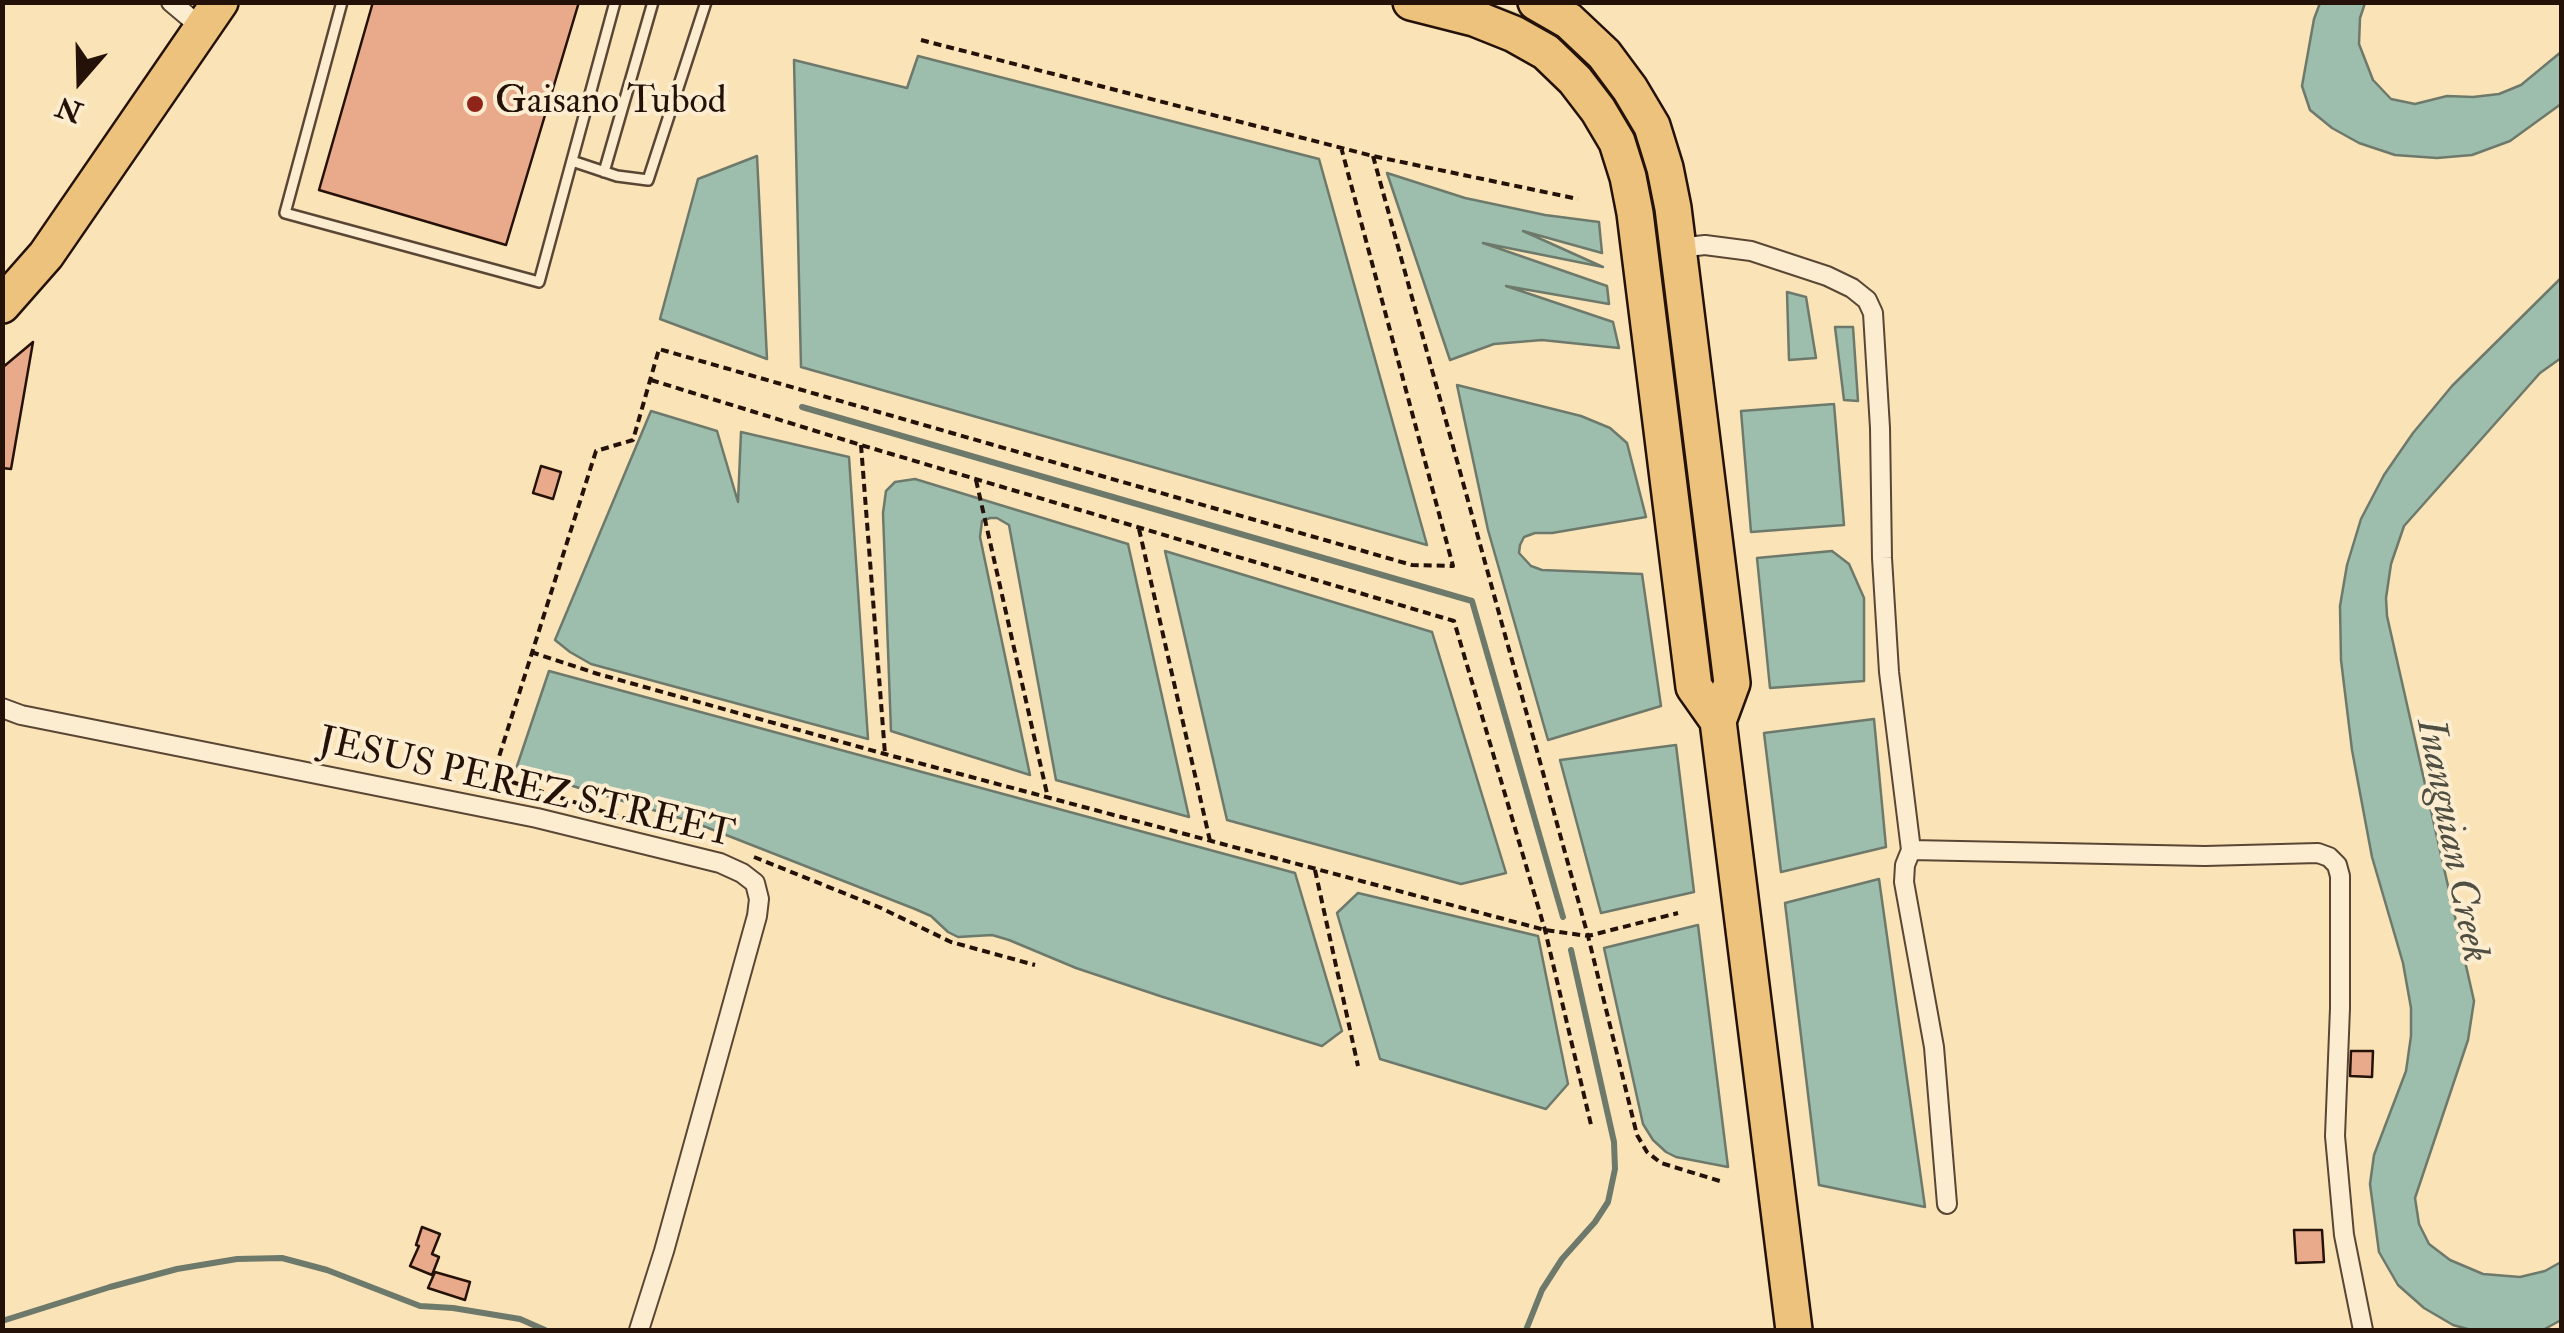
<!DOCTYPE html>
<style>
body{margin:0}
#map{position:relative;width:2564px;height:1333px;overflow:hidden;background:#fae3b7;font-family:"IM FELL Double Pica",serif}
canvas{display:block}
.frame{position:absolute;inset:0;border:5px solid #241108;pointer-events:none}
.north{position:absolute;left:30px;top:30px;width:100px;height:100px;-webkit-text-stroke:8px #fcedd0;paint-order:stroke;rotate:200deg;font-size:28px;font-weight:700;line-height:40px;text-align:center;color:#241108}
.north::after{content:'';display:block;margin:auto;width:35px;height:45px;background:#241108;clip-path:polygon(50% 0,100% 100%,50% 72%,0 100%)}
</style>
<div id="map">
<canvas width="2564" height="1333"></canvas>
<div class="frame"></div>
<div class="north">N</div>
</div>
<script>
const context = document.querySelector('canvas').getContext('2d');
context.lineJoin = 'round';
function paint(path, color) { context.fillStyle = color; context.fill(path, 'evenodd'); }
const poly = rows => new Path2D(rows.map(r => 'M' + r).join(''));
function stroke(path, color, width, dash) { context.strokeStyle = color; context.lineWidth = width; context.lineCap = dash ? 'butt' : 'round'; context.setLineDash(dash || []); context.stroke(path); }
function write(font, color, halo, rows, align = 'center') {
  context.font = font + ' "IM FELL Double Pica",serif'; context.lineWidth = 8; context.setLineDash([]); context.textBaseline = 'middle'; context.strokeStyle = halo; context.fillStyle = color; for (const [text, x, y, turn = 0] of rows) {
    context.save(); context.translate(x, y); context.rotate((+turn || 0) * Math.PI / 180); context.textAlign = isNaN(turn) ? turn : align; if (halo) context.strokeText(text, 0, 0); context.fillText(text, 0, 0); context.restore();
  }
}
paint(poly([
 [1483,3,1491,3,1523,15,1559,35,1591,66,1616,98,1636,133,1648,172,1655,210,1712,663,1709,664,1652,211,1645,173,1633,135,1613,100,1588,68,1557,38,1521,18]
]), '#c1c38c');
const water = poly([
 [2320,3,2365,3,2360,18,2359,44,2373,80,2391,99,2415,104,2447,96,2473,97,2499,94,2521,85,2561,52,2561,104,2510,141,2472,155,2437,158,2395,155,2359,143,2332,128,2310,110,2302,86,2314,19,2320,3],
 [918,56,1319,159,1427,545,801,367,794,60,907,88,918,56],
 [757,156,767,359,660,319,698,179,757,156],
 [1387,173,1465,198,1545,215,1599,222,1602,253,1523,231,1603,267,1483,243,1607,286,1609,304,1506,286,1613,322,1619,348,1542,340,1494,344,1450,360,1387,173],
 [2561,278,2561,358,2540,373,2404,526,2391,564,2386,598,2387,616,2474,1001,2468,1040,2415,1198,2419,1224,2429,1244,2450,1260,2483,1274,2520,1277,2545,1271,2561,1262,2561,1320,2543,1330,2471,1330,2453,1325,2424,1308,2398,1285,2379,1252,2370,1184,2374,1155,2406,1071,2411,1036,2411,1008,2403,963,2372,857,2352,750,2341,660,2340,606,2347,565,2361,519,2384,475,2413,433,2452,386,2561,278],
 [1787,292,1806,297,1816,358,1789,360,1787,292],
 [1835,327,1853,327,1858,401,1844,400,1835,327],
 [1457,385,1581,416,1610,428,1627,443,1646,517,1552,533,1535,533,1524,537,1520,545,1519,553,1531,566,1542,570,1642,574,1661,706,1548,740,1488,530,1457,385],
 [1834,404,1844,525,1751,532,1741,411,1834,404],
 [651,411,717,431,738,502,741,432,849,457,868,739,591,664,570,652,555,640,651,411],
 [915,479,1128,544,1189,817,1056,780,1009,525,997,518,990,518,982,521,980,537,1030,775,891,731,883,513,886,491,895,482,915,479],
 [1165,551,1432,632,1506,873,1461,884,1227,820,1165,551],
 [1832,551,1849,564,1864,598,1864,681,1770,688,1757,558,1832,551],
 [549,671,1295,873,1342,1031,1322,1046,1163,997,1076,968,1009,940,992,935,958,937,948,932,931,916,915,909,693,822,516,769,549,671],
 [1874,719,1886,847,1781,872,1764,733,1874,719],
 [1676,745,1694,892,1601,913,1560,760,1676,745],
 [1879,879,1925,1207,1819,1185,1785,903,1879,879],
 [1358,893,1538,936,1568,1084,1546,1109,1380,1059,1337,913,1358,893],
 [1698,925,1728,1167,1676,1157,1666,1152,1653,1140,1643,1124,1604,948,1698,925]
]);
paint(water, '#9ebead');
stroke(water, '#6d796b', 2.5);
stroke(poly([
 [802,407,1472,601,1563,917],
 [2,1321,110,1287,177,1269,237,1259,282,1258,327,1270,420,1306,453,1308,520,1319,545,1330],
 [1526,1330,1542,1290,1562,1259,1595,1222,1608,1202,1615,1169,1614,1142,1571,950]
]), '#6d796b', 6);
const building = poly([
 [373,2,579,2,506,245,319,190,373,2],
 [33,342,11,469,2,468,2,368,33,342],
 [541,466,561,472,553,499,533,493,541,466],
 [2351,1051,2373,1051,2372,1077,2350,1076,2351,1051],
 [422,1227,440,1234,432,1254,439,1257,432,1275,410,1266,419,1246,416,1245,422,1227],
 [2294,1230,2322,1230,2324,1262,2296,1263,2294,1230],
 [435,1272,470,1282,465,1300,428,1288,435,1272]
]);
paint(building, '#e9a98b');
stroke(building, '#241108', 2.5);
const lane = poly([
 [342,2,285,213,539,282,615,2],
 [572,161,617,176,648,180,706,2],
 [604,172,653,2]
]);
const street = poly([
 [171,2,202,28],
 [1678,248,1705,245,1751,251,1827,276,1852,288,1867,300,1873,313,1880,428,1882,558,1889,672,1911,850,1905,865,1904,882,1934,1047,1947,1204],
 [2,708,21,715,537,818,720,863,742,873,755,883,759,899,757,916,664,1251,639,1330],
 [1911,850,2205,856,2318,853,2329,857,2337,865,2340,876,2340,1008,2335,1136,2344,1235,2363,1330]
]);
const highway = poly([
 [1411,2,1474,18,1514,34,1546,52,1575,80,1598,110,1617,142,1628,177,1635,213,1694,687,1718,721],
 [1536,2,1569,21,1604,54,1630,89,1652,126,1665,168,1673,208,1732,683,1718,721,1794,1330],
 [2,305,46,255,220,2]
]);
stroke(lane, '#5a4634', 14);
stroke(street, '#5a4634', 22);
stroke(highway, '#241108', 40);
stroke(poly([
 [921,40,1373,156,1578,199],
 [1373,156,1588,936,1637,1135,1647,1152,1661,1163,1723,1182],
 [651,380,861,445,1454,621,1545,930,1592,1129],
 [861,445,885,754],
 [976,480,1048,798],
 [1139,529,1210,841],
 [531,652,598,674,885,754,1545,930,1588,936,1678,913],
 [630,820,512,782,503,776,498,760,596,451,633,440,659,349,1412,565,1453,566,1341,147],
 [754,857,881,908,951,942,1035,965],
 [1315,870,1358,1066]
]), '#241108', 4, [8, 5]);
stroke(lane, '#fcedd0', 9);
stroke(street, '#fcedd0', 18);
stroke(highway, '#edc27c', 35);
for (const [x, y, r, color] of [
 [475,104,10,"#8f2418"]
]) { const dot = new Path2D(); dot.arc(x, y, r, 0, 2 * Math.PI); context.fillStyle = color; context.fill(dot); stroke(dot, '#fcedd0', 4); }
write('38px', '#241108', '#fcedd0', [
 ["Gaisano Tubod",495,104]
], 'left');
write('38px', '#241108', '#fcedd0', [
 ["JESUS PEREZ STREET",526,790,13]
]);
write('italic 40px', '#4f4e42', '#fcedd0', [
 ["Inanguian Creek",2450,841,79]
]);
</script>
